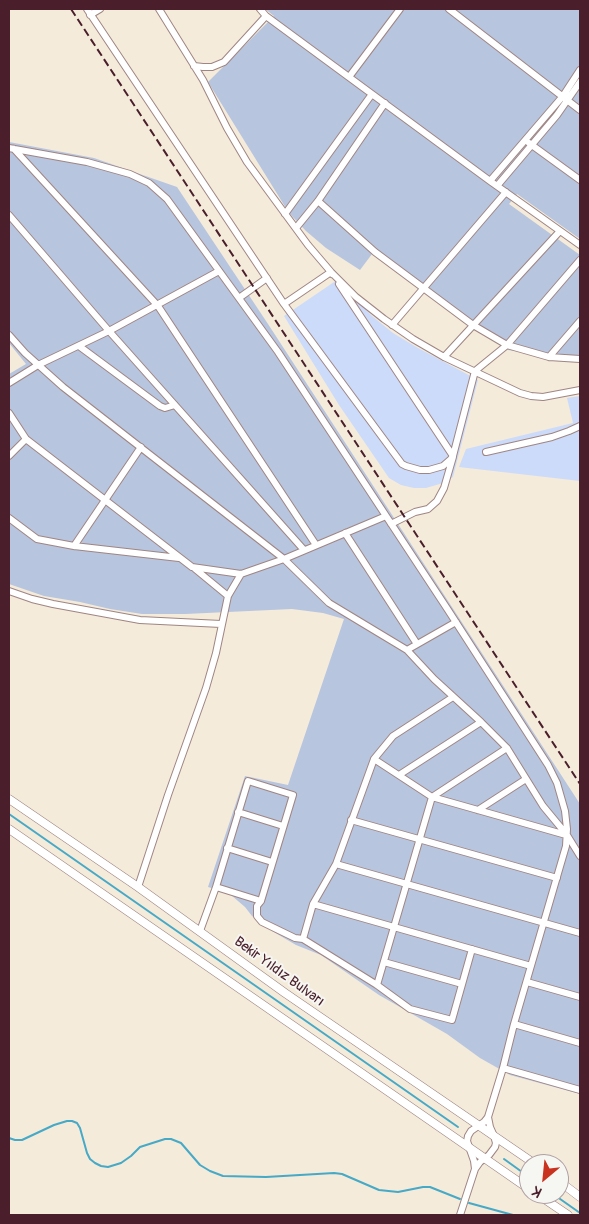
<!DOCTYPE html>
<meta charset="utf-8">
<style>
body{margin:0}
#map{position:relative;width:589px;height:1224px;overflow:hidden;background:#f4ebdb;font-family:Pangolin,sans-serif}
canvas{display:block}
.frame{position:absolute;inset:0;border:10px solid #4a1f2b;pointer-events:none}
.north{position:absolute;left:519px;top:1154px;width:50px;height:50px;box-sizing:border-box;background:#f6f6f2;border:1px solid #b1a0a2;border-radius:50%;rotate:208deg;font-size:14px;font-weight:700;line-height:20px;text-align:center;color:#4a1f2b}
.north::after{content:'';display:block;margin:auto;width:18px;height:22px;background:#c8321e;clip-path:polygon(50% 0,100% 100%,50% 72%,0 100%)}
</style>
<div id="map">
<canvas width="589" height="1224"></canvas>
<div class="frame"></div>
<div class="north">K</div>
</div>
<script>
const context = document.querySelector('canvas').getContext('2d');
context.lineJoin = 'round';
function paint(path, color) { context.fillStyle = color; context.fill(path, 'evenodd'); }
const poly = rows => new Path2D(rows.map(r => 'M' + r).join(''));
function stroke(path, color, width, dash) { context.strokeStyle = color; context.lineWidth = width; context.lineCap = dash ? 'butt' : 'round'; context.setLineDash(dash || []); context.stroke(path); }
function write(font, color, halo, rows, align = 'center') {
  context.font = font + ' Pangolin,sans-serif'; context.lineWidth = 4; context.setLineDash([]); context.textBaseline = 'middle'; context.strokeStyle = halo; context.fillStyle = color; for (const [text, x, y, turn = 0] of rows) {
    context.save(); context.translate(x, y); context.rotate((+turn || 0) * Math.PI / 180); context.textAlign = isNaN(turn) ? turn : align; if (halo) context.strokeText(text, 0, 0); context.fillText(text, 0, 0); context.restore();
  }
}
paint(poly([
 [337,280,372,316,393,333,418,348,478,380,453,477,443,483,426,488,414,488,401,485,389,478,339,405,284,316],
 [580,396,580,481,459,467,466,449,573,423,567,398]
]), '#ccdbf9');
paint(poly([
 [265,9,580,9,580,239,517,194,509,204,580,255,580,361,508,350,375,250,360,270,326,248,306,231,289,213,208,82,274,16],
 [9,142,94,158,177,187,268,324,580,804,580,1094,510,1075,480,1058,447,1034,379,995,321,955,296,945,272,931,252,916,245,907,231,895,219,890,208,887,245,776,288,785,344,619,323,613,292,609,185,614,142,614,110,609,80,602,44,596,9,584,9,374,26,364,9,343]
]), '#b8c5de');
stroke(poly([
 [9,814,458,1127],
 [9,1138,15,1140,22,1140,54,1125,67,1121,72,1121,77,1123,80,1128,87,1153,90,1159,95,1163,101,1166,108,1167,121,1163,131,1156,140,1147,165,1139,171,1139,181,1143,200,1165,210,1171,223,1176,266,1177,334,1173,342,1174,379,1190,398,1192,423,1187,430,1187,460,1199],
 [504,1159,529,1177],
 [553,1194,580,1213],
 [469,1203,513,1215]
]), '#46a9c6', 2);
const minor = poly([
 [87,9,284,304,402,464,406,466,420,470,429,470,443,466,451,459,453,456,475,371,507,345,580,260],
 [159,9,203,80,227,128,247,162,308,245,331,272,356,297,384,319,413,339,444,357,520,393,531,396,543,397,580,390],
 [260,9,266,16,490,181,580,245],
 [449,9,580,110],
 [90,15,100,9],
 [194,66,203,67,212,67,224,62,266,16],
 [349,77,400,9],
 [529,143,580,180],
 [9,148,87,162,130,174,149,183,167,199,278,352,448,610,548,765,557,783,565,811,567,829,566,846,514,1024,503,1068,488,1117,484,1122,471,1131,468,1136,467,1141,474,1161,475,1169],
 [14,149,158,306,316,545],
 [490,181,563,96,580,70],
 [497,186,557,115,580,82],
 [318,201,375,252,473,325,507,345,549,357,580,359],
 [285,214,372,94],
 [9,215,109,331,304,550],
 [296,228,318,201,385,103],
 [339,284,453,456],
 [239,298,267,278],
 [284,304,331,272,332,274],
 [392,325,506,192],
 [9,335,25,353,63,387,284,559,329,603,407,650,434,679,481,722,507,748,543,806,567,835,580,856],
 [79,346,160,406,165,408,175,405],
 [444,357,560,231],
 [549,357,580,321],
 [9,383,38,365,109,331,219,271],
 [9,413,26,439,192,567,241,574,284,559,386,516],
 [486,452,552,437,569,431,580,426],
 [9,456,26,439],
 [9,518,37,539,74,546,179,558],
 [391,524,415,512,428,509,437,501,444,488,453,457],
 [345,533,417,644],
 [74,546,141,447],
 [194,568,228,596],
 [9,591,32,599,53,604,140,620,221,624],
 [407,650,456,622],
 [374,759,432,797,566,835],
 [399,775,481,722],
 [478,810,526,779],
 [238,812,283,826],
 [351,820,557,878],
 [227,848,272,862],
 [336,864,580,933],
 [138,887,168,795,206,688,216,653,228,596,241,574],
 [216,887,261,901],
 [313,904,531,966],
 [200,931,216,887,248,781,293,795,261,901,257,906,257,916,262,922,295,938,303,939,377,985,410,1009,452,1020,472,949],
 [303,939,313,904,336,864,374,759,393,736,453,697],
 [384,962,462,984],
 [527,982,580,997],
 [377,985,432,797,507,748],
 [514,1024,580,1043],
 [503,1068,580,1090],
 [460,1215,475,1169,480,1162,489,1155,495,1147,496,1143,494,1136,490,1127,488,1117]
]);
const major = poly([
 [9,799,138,887,285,993,535,1164],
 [9,829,529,1189],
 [559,1181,580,1197],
 [537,1194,568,1215]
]);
stroke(minor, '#9f8583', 8);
stroke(major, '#9f8583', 9);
stroke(minor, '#fff', 6);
stroke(major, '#fff', 8);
stroke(poly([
 [71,9,580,784]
]), '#4a1f2b', 2, [8, 4]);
write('14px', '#4a1f2b', '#f6f6f2', [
 ["Bekir Yıldız Bulvarı",279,972,36]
]);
</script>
